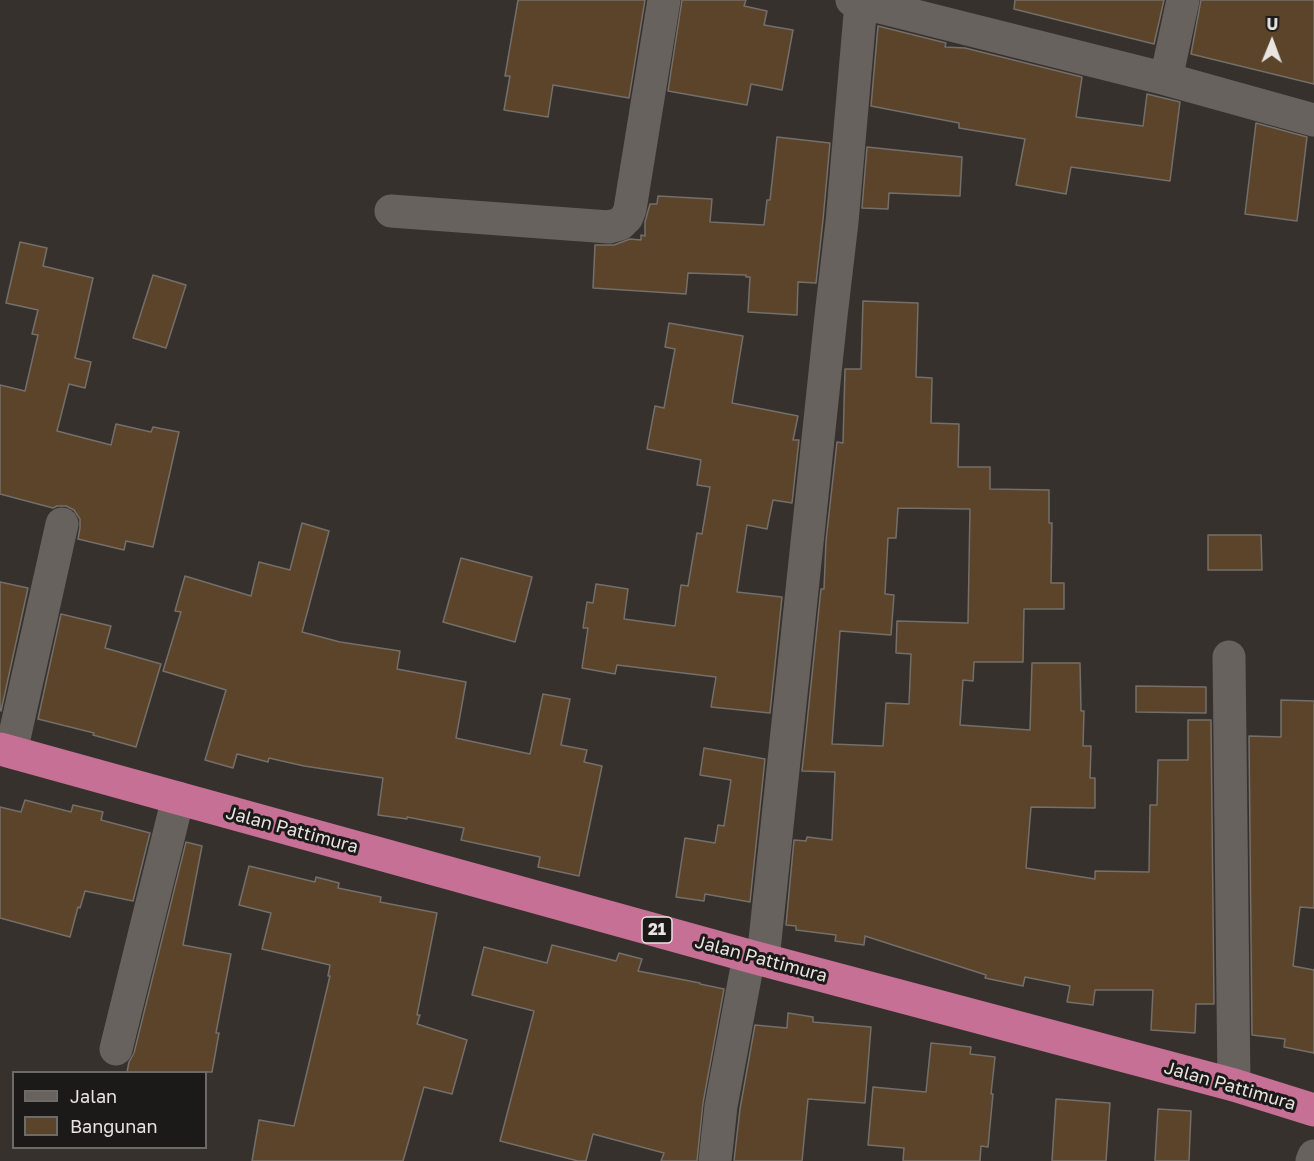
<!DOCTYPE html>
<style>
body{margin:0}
#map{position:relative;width:1314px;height:1161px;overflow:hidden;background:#36312d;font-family:"Golos Text",sans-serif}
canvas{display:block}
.legend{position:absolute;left:12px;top:1071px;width:195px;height:78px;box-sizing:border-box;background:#1c1a18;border:2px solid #6d6b68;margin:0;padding:8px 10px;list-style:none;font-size:18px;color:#e7e4e1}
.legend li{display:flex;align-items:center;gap:12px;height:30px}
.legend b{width:30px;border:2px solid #6d6b68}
.north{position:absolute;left:1242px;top:12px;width:60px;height:60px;-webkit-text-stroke:4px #1c1a18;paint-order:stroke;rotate:1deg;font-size:16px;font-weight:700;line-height:24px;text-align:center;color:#e7e4e1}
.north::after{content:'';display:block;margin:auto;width:21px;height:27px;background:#e7e4e1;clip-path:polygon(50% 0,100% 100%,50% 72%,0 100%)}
</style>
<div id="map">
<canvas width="1314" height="1161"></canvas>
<ul class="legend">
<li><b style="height:8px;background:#67625d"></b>Jalan</li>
<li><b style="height:16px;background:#5b442a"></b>Bangunan</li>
</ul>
<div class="north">U</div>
</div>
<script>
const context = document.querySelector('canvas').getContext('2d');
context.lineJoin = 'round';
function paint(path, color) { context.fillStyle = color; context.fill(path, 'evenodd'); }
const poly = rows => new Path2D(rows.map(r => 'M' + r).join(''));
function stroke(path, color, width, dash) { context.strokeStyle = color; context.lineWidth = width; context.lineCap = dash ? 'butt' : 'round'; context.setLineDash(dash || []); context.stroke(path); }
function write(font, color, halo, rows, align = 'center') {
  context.font = font + ' "Golos Text",sans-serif'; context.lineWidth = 6; context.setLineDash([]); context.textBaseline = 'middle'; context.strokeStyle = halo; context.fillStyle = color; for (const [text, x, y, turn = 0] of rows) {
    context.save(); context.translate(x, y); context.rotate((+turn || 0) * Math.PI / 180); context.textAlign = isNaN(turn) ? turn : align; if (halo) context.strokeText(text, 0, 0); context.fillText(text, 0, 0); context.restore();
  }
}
const building = poly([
 [518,0,645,0,629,98,553,85,548,117,504,110,510,76,505,76,518,0],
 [682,0,746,0,744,6,767,11,764,25,793,30,782,90,751,84,747,105,668,91,682,0],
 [1015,0,1164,0,1154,44,1014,9,1015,0],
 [1201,0,1314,0,1314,84,1191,54,1201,0],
 [878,26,946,43,945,47,965,48,1082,77,1076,117,1143,126,1147,94,1180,102,1170,181,1071,167,1066,194,1016,185,1025,139,959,128,959,123,871,106,878,26],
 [1256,123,1307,137,1297,221,1245,214,1256,123],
 [777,137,830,143,823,220,816,283,798,282,797,315,748,312,750,277,746,277,746,275,688,273,686,294,593,288,595,245,614,245,630,239,641,240,641,235,645,236,645,222,650,204,657,204,658,196,712,199,710,222,764,225,767,200,770,200,777,137],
 [867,147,962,157,960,196,889,193,888,209,862,208,867,147],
 [20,242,47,248,43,266,93,278,75,358,91,362,85,388,69,384,57,431,111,445,116,424,151,432,153,427,179,432,153,547,126,541,124,550,78,539,80,528,80,519,74,510,66,506,57,506,53,508,0,494,0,385,25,391,38,335,32,334,38,310,6,303,20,242],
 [153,275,186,285,166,348,133,338,153,275],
 [863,301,918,303,916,377,932,378,931,423,959,424,958,467,990,467,990,489,1049,490,1049,523,1052,523,1051,583,1064,583,1064,609,1024,609,1023,662,974,662,973,681,963,680,960,725,1030,730,1032,663,1080,663,1081,711,1084,711,1083,746,1091,746,1090,778,1095,778,1095,808,1031,807,1026,868,1095,879,1095,871,1149,872,1150,805,1157,805,1158,760,1188,760,1188,720,1211,720,1214,1004,1196,1004,1195,1033,1151,1030,1153,990,1095,990,1093,1005,1067,1002,1070,986,1025,977,1023,986,985,978,986,975,865,936,864,945,835,941,836,935,796,930,796,926,786,925,794,840,806,841,807,837,832,840,835,772,802,771,821,589,824,589,826,541,837,442,843,443,845,369,861,369,863,301],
 [898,508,970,509,968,623,897,621,896,653,911,654,909,704,886,703,883,746,832,744,840,631,891,635,894,595,885,594,888,538,896,538,898,508],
 [669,323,743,336,732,403,798,416,793,440,799,440,792,503,773,500,767,529,747,525,737,592,782,597,770,713,711,707,716,677,617,665,615,674,582,668,588,628,583,628,587,602,593,603,596,584,628,589,624,619,675,626,681,585,688,586,697,533,702,534,710,487,697,485,701,460,647,449,655,406,664,408,675,349,665,347,669,323],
 [302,523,329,531,302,632,340,642,400,651,397,669,466,682,456,738,530,754,543,694,570,699,561,745,587,750,584,762,602,766,579,876,538,867,540,857,461,840,464,828,407,817,407,819,378,815,383,778,304,766,269,758,268,762,237,754,233,768,205,760,226,690,163,671,181,612,175,611,185,576,251,596,259,562,290,570,302,523],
 [1208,535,1261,535,1262,570,1208,570,1208,535],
 [461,558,532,577,515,642,443,622,461,558],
 [0,582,28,588,1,711,0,710,0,582],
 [61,614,111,626,105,648,161,664,136,747,93,735,94,733,38,719,61,614],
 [1136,686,1206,687,1206,713,1136,712,1136,686],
 [1281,700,1314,701,1314,908,1300,907,1293,966,1314,970,1314,1053,1284,1047,1285,1039,1252,1035,1249,736,1281,737,1281,700],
 [704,748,765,759,750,902,705,894,704,901,676,897,685,838,715,843,718,825,724,826,731,780,700,775,704,748],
 [25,800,71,812,73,805,103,812,101,820,150,833,133,901,85,891,80,908,78,907,70,937,0,918,0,807,21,812,25,800],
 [186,842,202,846,183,945,231,954,216,1033,219,1033,212,1072,127,1072,129,1062,134,1053,186,842],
 [249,866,315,882,316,877,339,883,338,888,381,897,380,902,437,913,417,1015,420,1015,417,1024,467,1040,452,1094,424,1087,403,1161,252,1161,259,1120,294,1126,330,976,328,976,330,965,262,949,271,913,239,905,249,866],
 [552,945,616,961,619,953,642,959,638,971,700,983,700,984,724,989,703,1103,697,1161,661,1161,664,1153,593,1134,586,1161,578,1161,500,1141,534,1011,472,995,484,947,547,963,552,945],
 [788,1013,813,1017,813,1022,871,1027,865,1103,808,1099,802,1161,734,1161,740,1109,755,1025,787,1028,788,1013],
 [931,1043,971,1047,970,1054,995,1057,991,1094,993,1094,988,1147,981,1146,980,1161,903,1161,904,1148,868,1145,873,1087,926,1092,931,1043],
 [1056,1099,1110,1103,1106,1161,1052,1161,1056,1099],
 [1158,1109,1191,1111,1189,1161,1155,1161,1158,1109]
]);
paint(building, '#5b442a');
stroke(building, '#746f6a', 1.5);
stroke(poly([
 [852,0,1166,79,1314,120],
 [1166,79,1183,0],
 [391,211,609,227,620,224,627,217,630,209,664,0],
 [1229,657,1234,1085],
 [11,752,62,524],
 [763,959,831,316,842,222,861,3],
 [116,1049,178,798],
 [715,1161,721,1106,749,956],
 [1312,1161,1314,1156]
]), '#67625d', 33);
stroke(poly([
 [0,749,749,956,1234,1085,1314,1110]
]), '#c57094', 33);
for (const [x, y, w] of [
 [657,930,30]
]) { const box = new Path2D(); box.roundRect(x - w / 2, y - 13, w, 26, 4.5); context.fillStyle = '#1c1a18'; context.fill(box); stroke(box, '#e7e4e1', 1.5); }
write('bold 16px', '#e7e4e1', null, [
 ["21",657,930]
]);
write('18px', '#e7e4e1', '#1c1a18', [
 ["Jalan Pattimura",292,830,15],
 ["Jalan Pattimura",761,959,15],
 ["Jalan Pattimura",1230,1086,16]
]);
</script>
